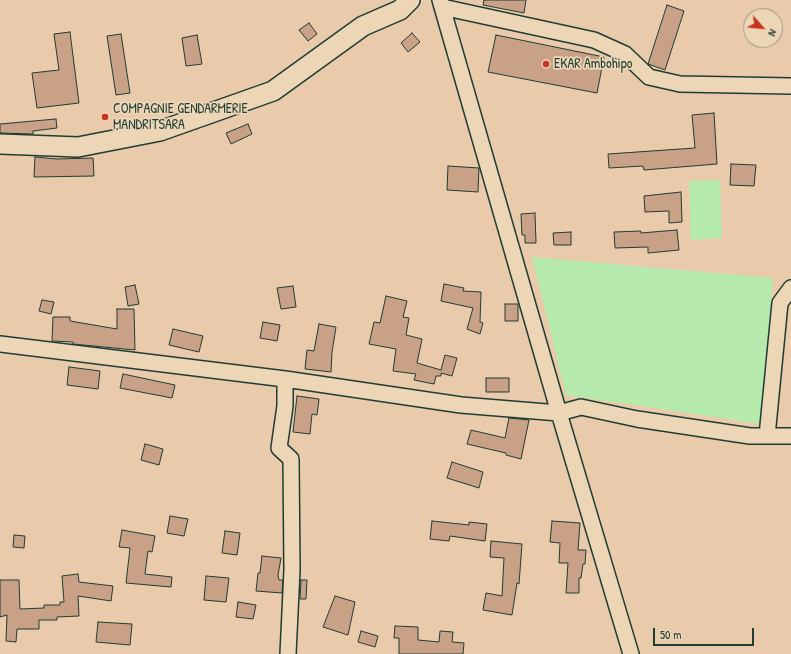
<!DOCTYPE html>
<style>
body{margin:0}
#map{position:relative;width:791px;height:654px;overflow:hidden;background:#e9caab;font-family:"Patrick Hand",sans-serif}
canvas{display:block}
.north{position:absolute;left:743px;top:8px;width:40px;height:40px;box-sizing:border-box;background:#edd6b6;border:1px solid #9b9982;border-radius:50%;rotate:117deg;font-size:11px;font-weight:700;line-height:16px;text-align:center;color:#1f3d34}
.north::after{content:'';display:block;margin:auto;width:14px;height:18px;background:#c8321e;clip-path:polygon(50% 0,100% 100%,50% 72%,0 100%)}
.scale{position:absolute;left:653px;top:628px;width:101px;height:18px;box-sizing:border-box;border:2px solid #1f3d34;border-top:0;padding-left:5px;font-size:12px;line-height:14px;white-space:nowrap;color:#1f3d34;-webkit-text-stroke:3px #edd6b6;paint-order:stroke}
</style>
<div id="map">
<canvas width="791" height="654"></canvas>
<div class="north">N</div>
<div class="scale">50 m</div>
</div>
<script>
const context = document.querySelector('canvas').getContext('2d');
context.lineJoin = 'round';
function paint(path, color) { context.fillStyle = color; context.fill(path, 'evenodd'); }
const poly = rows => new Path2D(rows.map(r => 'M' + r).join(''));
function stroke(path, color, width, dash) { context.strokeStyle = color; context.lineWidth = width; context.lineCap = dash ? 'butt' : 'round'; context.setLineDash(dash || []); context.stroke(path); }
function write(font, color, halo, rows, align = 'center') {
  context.font = font + ' "Patrick Hand",sans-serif'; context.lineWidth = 3.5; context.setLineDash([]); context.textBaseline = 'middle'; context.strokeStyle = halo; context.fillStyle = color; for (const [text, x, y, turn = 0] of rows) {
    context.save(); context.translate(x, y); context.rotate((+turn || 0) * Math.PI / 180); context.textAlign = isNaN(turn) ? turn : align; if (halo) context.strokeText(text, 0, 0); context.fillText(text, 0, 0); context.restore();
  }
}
paint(poly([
 [720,180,722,238,691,240,689,181],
 [532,257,773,278,761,424,566,395]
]), '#b5eaac');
const building = poly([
 [484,0,526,0,524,13,483,5,484,0],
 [667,5,684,11,665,70,648,64,667,5],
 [309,23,317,34,308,41,299,30,309,23],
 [70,32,79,103,37,108,32,73,59,70,54,34,70,32],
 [412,33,420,42,408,52,401,43,412,33],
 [121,34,130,93,116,95,107,36,121,34],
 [197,35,202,64,186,66,182,38,197,35],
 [496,35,604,57,597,93,488,72,496,35],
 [714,113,717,164,644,170,643,166,609,168,608,154,695,148,692,115,714,113],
 [56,119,57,128,33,131,33,134,0,133,0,124,56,119],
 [248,124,252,134,231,144,226,133,248,124],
 [35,157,57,159,93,158,94,176,34,177,35,157],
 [731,164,756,165,754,186,730,185,731,164],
 [448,166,479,168,478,192,447,190,448,166],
 [681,192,682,222,669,223,669,211,645,212,644,196,681,192],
 [535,213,536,243,525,243,525,235,522,235,521,214,535,213],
 [677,230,679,250,648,253,648,247,615,248,614,232,641,231,641,233,677,230],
 [571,232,571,245,554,245,553,233,571,232],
 [444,284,464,288,463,291,481,292,480,322,483,323,480,334,467,329,473,308,441,301,444,284],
 [135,285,139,304,128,306,125,287,135,285],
 [293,286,296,307,281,309,277,288,293,286],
 [386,296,407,301,403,317,409,318,406,335,422,339,417,363,441,370,445,355,457,358,452,376,441,373,441,376,436,376,434,384,414,380,416,374,393,371,396,349,369,344,374,322,380,323,386,296],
 [42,300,54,302,51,314,39,311,42,300],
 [505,304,518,304,518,321,505,321,505,304],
 [117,309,134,309,135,350,73,344,73,342,52,341,53,317,70,317,70,321,117,329,117,309],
 [263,322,280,325,277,341,260,338,263,322],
 [319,324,336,327,332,352,331,372,305,369,307,350,314,351,319,324],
 [173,329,203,336,199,352,169,345,173,329],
 [69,367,100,371,98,389,67,385,69,367],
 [123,374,175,385,172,398,120,388,123,374],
 [486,378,509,378,509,392,486,392,486,378],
 [297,396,319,399,317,415,312,414,310,434,293,432,297,396],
 [509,418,529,420,521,459,506,455,506,453,467,444,471,430,505,438,509,418],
 [145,444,163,449,159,465,141,460,145,444],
 [452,462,483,472,479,488,447,478,452,462],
 [170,516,188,519,184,536,167,533,170,516],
 [432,521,469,525,469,522,487,524,485,541,450,536,449,541,430,539,432,521],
 [552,521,580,523,578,550,586,550,585,564,583,564,581,578,579,578,579,593,566,593,568,563,559,563,560,543,550,542,552,521],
 [122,530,155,536,152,552,148,551,145,574,172,577,171,587,126,583,130,548,119,547,122,530],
 [225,531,240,533,237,555,222,553,225,531],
 [14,535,25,536,24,548,13,547,14,535],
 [491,541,522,544,519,584,517,583,512,615,483,610,486,593,502,596,504,558,490,557,491,541],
 [262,556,281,558,278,575,279,580,283,580,282,593,256,591,258,573,260,573,262,556],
 [78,574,79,582,113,586,111,601,78,596,79,616,57,617,57,620,39,620,39,629,17,629,16,642,6,641,7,615,0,617,0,580,19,580,20,609,44,608,44,605,60,605,60,602,64,602,62,576,78,574],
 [206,576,229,578,226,602,204,600,206,576],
 [301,580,307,580,306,599,300,599,301,580],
 [335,596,355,602,348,635,323,627,335,596],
 [238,602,256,605,253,619,236,617,238,602],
 [98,622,132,624,130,645,96,642,98,622],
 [395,626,418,627,418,640,439,642,440,631,453,632,452,642,464,643,463,654,399,654,399,638,394,638,395,626],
 [361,631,378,636,375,647,358,642,361,631]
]);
paint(building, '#c8a186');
stroke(building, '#1f3d34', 1);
const minor = poly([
 [440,0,559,413,631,654],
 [442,7,594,40,625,54,649,77,680,84,791,86],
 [0,344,285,379,461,405,559,413,581,407,637,419,750,436,791,436],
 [285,379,285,406,279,448,291,459,292,570,288,654],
 [767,436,780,303,791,288]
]);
const major = poly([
 [0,144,78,147,160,131,273,91,363,26,400,10,410,0]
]);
stroke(minor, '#1f3d34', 18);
stroke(major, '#1f3d34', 22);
stroke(minor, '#edd6b6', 15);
stroke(major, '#edd6b6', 19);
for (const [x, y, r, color] of [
 [546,64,4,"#c8321e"],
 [105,117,4,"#c8321e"]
]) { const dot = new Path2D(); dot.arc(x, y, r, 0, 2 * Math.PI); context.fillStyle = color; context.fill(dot); stroke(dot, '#edd6b6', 1.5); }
write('14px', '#1f3d34', '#edd6b6', [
 ["EKAR Ambohipo",554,64],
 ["COMPAGNIE GENDARMERIE",113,109],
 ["MANDRITSARA",113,125]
], 'left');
</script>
